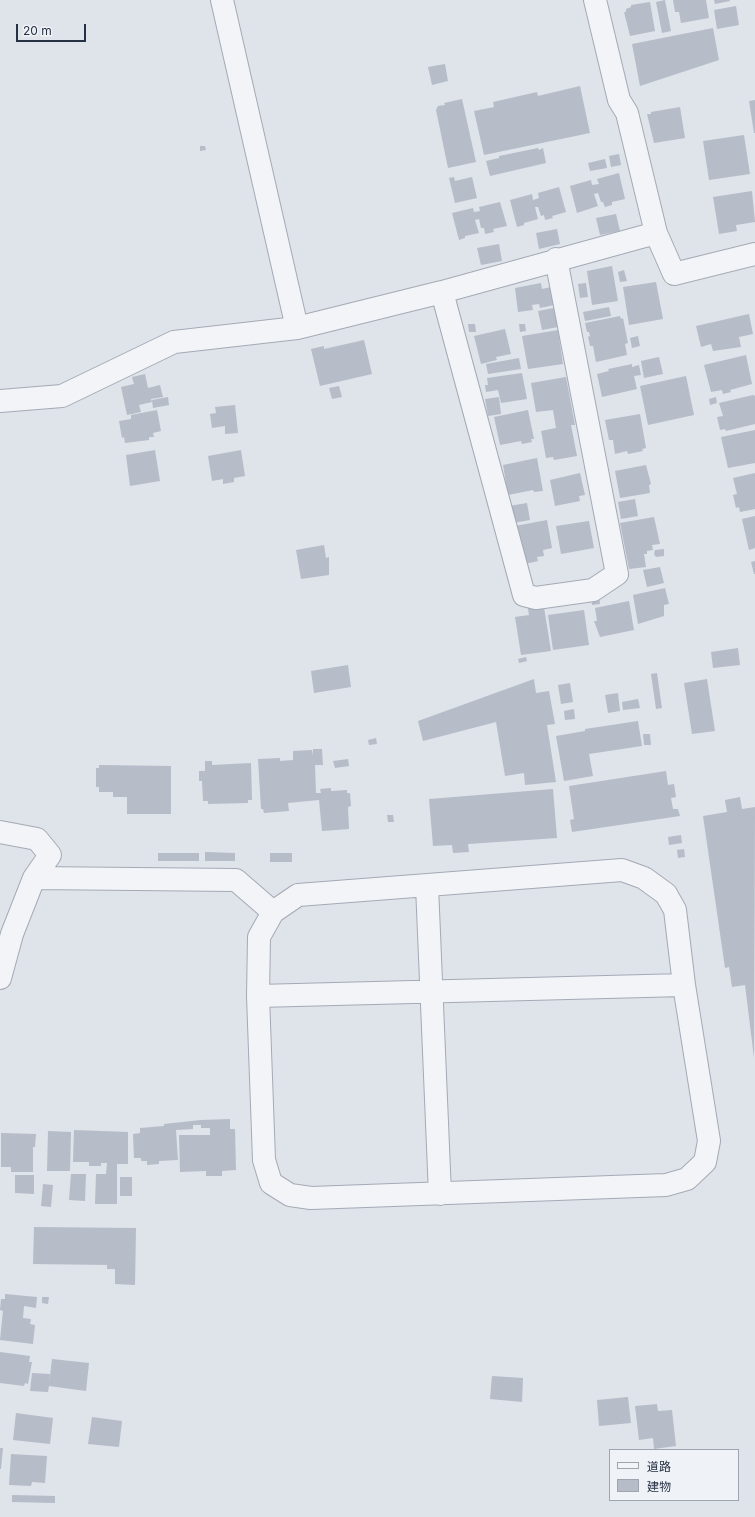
<!DOCTYPE html>
<meta charset="utf-8">
<style>
body{margin:0}
#map{position:relative;width:755px;height:1517px;overflow:hidden;background:#dfe3ea;font-family:Inter,"Noto Sans JP",sans-serif}
canvas{display:block}
.legend{position:absolute;left:609px;top:1449px;width:130px;height:52px;box-sizing:border-box;background:#eff2f7;border:1px solid #9fa5af;margin:0;padding:5px 7px;list-style:none;font-size:12px;color:#263143}
.legend li{display:flex;align-items:center;gap:8px;height:20px}
.legend b{width:20px;border:1px solid #9fa5af}
.scale{position:absolute;left:16px;top:24px;width:70px;height:18px;box-sizing:border-box;border:2px solid #263143;border-top:0;padding-left:5px;font-size:12px;line-height:14px;white-space:nowrap;color:#263143;-webkit-text-stroke:3px #eff2f7;paint-order:stroke}
</style>
<div id="map">
<canvas width="755" height="1517"></canvas>
<ul class="legend">
<li><b style="height:5px;background:#f2f4f8"></b>道路</li>
<li><b style="height:11px;background:#b6bcc8"></b>建物</li>
</ul>
<div class="scale">20 m</div>
</div>
<script>
const context = document.querySelector('canvas').getContext('2d');
context.lineJoin = 'round';
function paint(path, color) { context.fillStyle = color; context.fill(path, 'evenodd'); }
const poly = rows => new Path2D(rows.map(r => 'M' + r).join(''));
function stroke(path, color, width, dash) { context.strokeStyle = color; context.lineWidth = width; context.lineCap = dash ? 'butt' : 'round'; context.setLineDash(dash || []); context.stroke(path); }
paint(poly([
 [665,0,671,31,662,33,656,2],
 [673,0,706,0,709,18,681,23,679,12,675,12],
 [714,0,730,0,730,1,715,4],
 [650,2,655,31,630,36,624,12,626,12,626,9,631,7,631,5],
 [736,6,739,25,717,29,714,10],
 [713,28,719,60,640,86,632,44],
 [445,64,448,81,432,85,428,67],
 [580,86,590,133,484,155,474,111,494,107,493,102,537,92,538,96],
 [462,99,476,162,448,168,436,110,438,106,445,105,444,103],
 [755,100,755,133,754,133,749,101],
 [680,107,685,138,654,143,647,114,651,114,651,112],
 [744,135,750,174,709,180,703,141],
 [200,146,205,146,206,150,200,151],
 [538,148,539,150,543,148,546,163,490,176,486,161,499,158,499,156],
 [619,154,621,165,611,167,609,156],
 [605,159,607,168,590,171,588,163],
 [619,173,625,199,612,202,612,205,605,207,603,202,601,202,598,193,594,194,598,206,577,213,570,186,591,180,592,185,599,184,597,179],
 [454,177,455,181,472,177,477,198,455,203,449,178],
 [559,187,566,212,552,216,553,218,545,220,544,215,541,216,538,207,535,207,538,219,524,223,524,225,517,227,510,200,532,194,533,200,539,198,538,193],
 [752,191,755,222,736,225,737,231,719,234,713,197],
 [500,202,507,226,493,229,494,232,485,234,484,228,481,228,479,219,475,220,479,233,465,236,465,238,459,240,452,213,473,208,474,212,480,211,479,207],
 [616,214,620,231,600,235,596,218],
 [557,229,560,244,539,249,536,233],
 [499,244,502,261,481,265,477,248],
 [612,266,618,301,592,305,587,271],
 [624,270,627,281,620,282,618,272],
 [656,282,663,319,629,325,623,287],
 [541,283,542,289,551,287,554,305,540,308,539,304,532,305,533,310,518,312,515,288],
 [586,283,588,297,580,298,578,284],
 [609,307,611,316,585,321,583,312],
 [554,308,558,327,542,330,538,311],
 [749,314,753,334,739,337,741,347,713,351,711,344,701,347,696,326],
 [620,316,621,319,623,318,628,343,625,344,627,355,596,362,593,346,590,346,588,337,590,336,589,332,587,332,585,323],
 [468,324,475,324,476,332,469,332],
 [519,324,525,324,526,331,520,332],
 [505,329,511,354,496,357,497,360,481,364,474,336],
 [558,330,563,364,528,369,522,336],
 [638,336,640,346,632,348,630,338],
 [364,340,372,374,320,386,311,349,324,346,324,349],
 [746,355,752,384,730,390,731,392,723,394,722,390,711,392,704,365],
 [659,357,663,374,644,378,641,361],
 [519,358,521,369,488,374,486,364],
 [632,364,632,367,639,365,641,375,634,376,637,389,602,397,597,374,609,371,608,369],
 [522,373,527,399,501,403,498,390,486,392,485,385,488,385,487,378],
 [145,374,148,388,160,385,163,397,151,399,152,402,139,405,141,412,127,415,121,387,134,384,132,377],
 [686,376,694,415,648,425,640,386],
 [566,377,575,425,571,425,577,456,554,460,553,457,546,458,541,431,556,428,553,410,536,412,531,383],
 [339,386,342,397,332,399,329,388],
 [753,395,755,396,755,424,726,431,725,429,720,430,717,417,723,416,719,403],
 [168,397,169,405,153,408,152,400],
 [499,397,501,414,488,416,485,399],
 [716,397,717,403,710,405,709,399],
 [235,405,238,433,225,434,225,426,212,428,210,414,216,413,215,407],
 [157,410,161,431,153,433,154,437,149,437,149,440,125,443,124,437,122,438,119,421,131,419,131,415],
 [528,410,534,439,531,439,532,442,522,444,521,441,500,445,494,417],
 [640,414,646,448,642,449,643,451,628,454,627,451,615,454,613,440,609,440,605,420],
 [755,430,755,463,728,468,721,437],
 [155,450,160,481,130,486,126,455],
 [241,450,245,476,234,478,234,482,223,484,223,479,212,481,208,456],
 [537,458,543,491,534,492,533,490,508,495,503,465],
 [646,465,651,484,649,485,650,493,620,498,615,471],
 [580,473,585,495,579,496,580,501,555,506,550,480],
 [755,473,755,509,740,512,739,507,736,508,733,495,737,494,733,478],
 [635,499,638,516,621,519,618,502],
 [527,503,530,520,513,523,509,506],
 [755,516,755,548,749,550,742,519],
 [654,517,660,544,652,545,653,550,647,551,647,554,644,554,646,567,629,569,620,523],
 [547,520,552,548,543,550,544,556,537,557,538,561,521,565,515,526],
 [589,521,594,548,561,554,556,526],
 [324,545,326,558,329,557,329,575,301,579,296,550],
 [664,549,664,556,656,557,654,554,655,550],
 [755,561,755,574,754,574,751,562],
 [660,567,664,583,647,587,643,570],
 [665,588,669,604,664,605,664,616,638,624,633,595],
 [591,594,599,594,600,604,592,605],
 [543,601,551,651,521,655,515,617,529,615,527,603],
 [629,601,634,630,600,637,594,621,597,621,595,608],
 [584,610,589,645,553,650,548,615],
 [738,648,740,665,713,668,711,652],
 [526,657,527,661,519,663,518,659],
 [348,665,351,687,314,693,311,671],
 [657,673,662,708,656,709,651,674],
 [534,679,536,693,549,691,555,724,547,725,556,782,525,785,524,773,505,776,496,722,423,741,418,721],
 [707,679,715,731,692,734,684,683],
 [570,683,573,702,561,704,558,685],
 [618,693,620,711,608,713,605,695],
 [638,699,640,708,623,710,622,702],
 [574,709,575,719,565,720,564,711],
 [638,721,642,746,589,754,593,776,564,781,556,736,585,731,585,729],
 [643,734,650,734,651,745,644,745],
 [376,738,377,744,369,745,368,740],
 [313,749,322,749,323,765,315,765,316,793,321,793,320,789,331,788,331,791,347,790,347,793,350,793,351,806,348,807,349,829,322,831,319,800,288,803,289,811,264,813,263,809,261,809,258,759,280,758,280,761,293,760,293,751,312,750,313,756],
 [348,759,349,766,335,768,333,761],
 [205,761,212,761,212,765,251,763,252,800,248,800,248,803,208,804,208,801,203,801,202,781,199,781,199,771,205,771],
 [99,765,171,766,171,814,127,814,127,797,113,797,113,792,99,792,99,787,96,787,96,768,99,768],
 [666,771,668,785,674,784,676,797,671,798,673,809,678,809,680,816,572,832,570,820,574,819,569,786],
 [553,789,557,838,468,844,469,852,453,853,452,845,433,846,429,799],
 [740,797,742,809,755,807,754,1058,745,985,732,987,729,967,725,968,703,816,727,812,725,800],
 [387,815,393,815,394,822,388,822],
 [681,835,682,843,669,845,668,837],
 [684,849,685,857,678,858,677,850],
 [205,852,235,853,235,861,205,861],
 [158,853,199,853,199,861,158,861],
 [270,853,292,853,292,862,270,862],
 [230,1119,230,1129,235,1129,236,1170,222,1171,222,1176,206,1176,206,1171,180,1172,179,1135,210,1135,210,1128,201,1128,201,1125,193,1125,193,1129,176,1130,178,1160,159,1161,159,1164,147,1165,147,1161,141,1161,141,1158,134,1158,133,1134,140,1133,140,1128,164,1126,164,1124,201,1120],
 [74,1130,128,1132,128,1164,117,1164,117,1204,95,1204,96,1174,106,1174,107,1163,101,1163,101,1166,89,1166,89,1162,73,1162],
 [48,1131,71,1132,70,1171,47,1171],
 [1,1133,36,1134,35,1147,33,1147,33,1172,11,1172,11,1167,1,1167],
 [71,1174,86,1174,85,1201,69,1200],
 [15,1175,34,1175,34,1194,15,1193],
 [120,1177,132,1177,132,1196,120,1196],
 [43,1184,53,1185,51,1207,41,1206],
 [34,1227,136,1228,135,1285,115,1284,115,1269,107,1269,107,1265,33,1264],
 [5,1294,37,1297,36,1308,24,1306,23,1318,31,1319,30,1324,35,1325,33,1344,0,1340,3,1311,0,1310,1,1299,5,1299],
 [42,1297,49,1297,48,1304,42,1303],
 [0,1352,30,1356,29,1362,32,1362,28,1384,25,1383,24,1386,0,1383],
 [52,1359,89,1363,86,1391,49,1386,48,1392,30,1391,32,1373,50,1374,49,1385],
 [492,1376,523,1378,522,1402,490,1399],
 [628,1397,631,1423,599,1426,597,1400],
 [657,1404,658,1411,672,1410,676,1446,654,1449,653,1438,639,1440,635,1406],
 [16,1413,53,1418,50,1444,13,1440],
 [92,1417,122,1421,119,1447,88,1444],
 [0,1448,3,1448,1,1469,0,1469],
 [11,1454,47,1456,45,1483,32,1482,31,1486,9,1485],
 [12,1495,55,1496,55,1503,12,1502]
]), '#b6bcc8');
const minor = poly([
 [222,0,297,328],
 [595,0,619,100,627,113,656,233],
 [442,292,524,595,536,598,593,590,617,574,556,259],
 [0,401,62,396,174,342,297,328,442,292,656,233,674,274,755,254],
 [0,832,37,839,50,855,34,878,12,934,0,978],
 [622,870,644,878,666,894,675,910,684,985,709,1141,705,1162,687,1179,666,1185,311,1198,290,1195,271,1183,264,1160,258,996,259,937,273,912,298,895,622,870],
 [34,878,236,880,273,912],
 [427,886,440,1194],
 [258,996,684,985]
]);
stroke(minor, '#a4aab5', 24);
stroke(minor, '#f2f4f8', 22);
</script>
